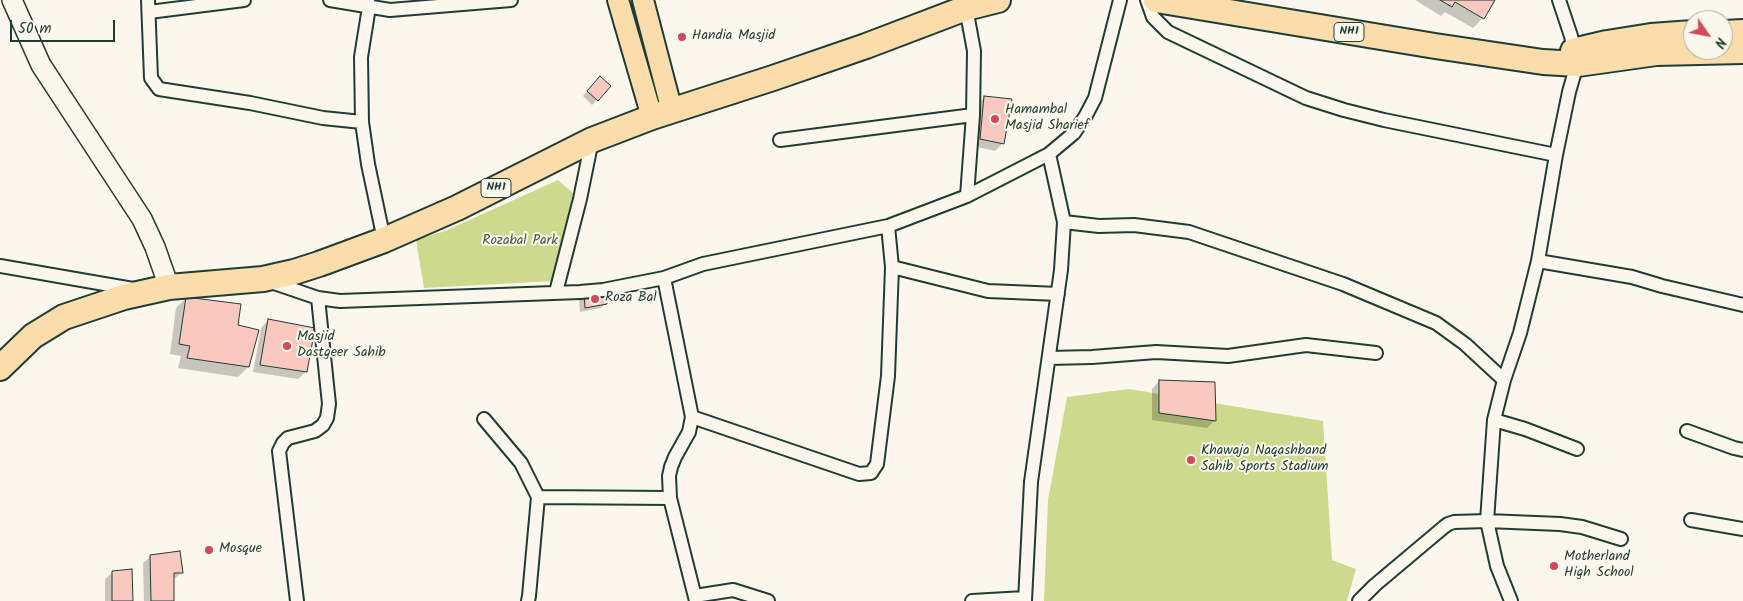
<!DOCTYPE html>
<style>
body{margin:0}
#map{position:relative;width:1743px;height:601px;overflow:hidden;background:#fbf7ec;font-family:Kalam,sans-serif}
canvas{display:block}
.north{position:absolute;left:1683px;top:10px;width:50px;height:50px;box-sizing:border-box;background:#fbf7ec;border:1px solid #a3ada2;border-radius:50%;rotate:123deg;font-size:14px;font-weight:700;line-height:20px;text-align:center;color:#1f3d34}
.north::after{content:'';display:block;margin:auto;width:18px;height:22px;background:#d1495b;clip-path:polygon(50% 0,100% 100%,50% 72%,0 100%)}
.scale{position:absolute;left:10px;top:20px;width:105px;height:22px;box-sizing:border-box;border:2px solid #1f3d34;border-top:0;padding-left:6px;font-size:15px;line-height:18px;white-space:nowrap;color:#1f3d34;-webkit-text-stroke:4px #fbf7ec;paint-order:stroke}
</style>
<div id="map">
<canvas width="1743" height="601"></canvas>
<div class="north">N</div>
<div class="scale">50 m</div>
</div>
<script>
const context = document.querySelector('canvas').getContext('2d');
context.lineJoin = 'round';
function paint(path, color) { context.fillStyle = color; context.fill(path, 'evenodd'); }
const poly = rows => new Path2D(rows.map(r => 'M' + r).join(''));
function stroke(path, color, width, dash) { context.strokeStyle = color; context.lineWidth = width; context.lineCap = dash ? 'butt' : 'round'; context.setLineDash(dash || []); context.stroke(path); }
function write(font, color, halo, rows, align = 'center') {
  context.font = font + ' Kalam,sans-serif'; context.lineWidth = 4; context.setLineDash([]); context.textBaseline = 'middle'; context.strokeStyle = halo; context.fillStyle = color; for (const [text, x, y, turn = 0] of rows) {
    context.save(); context.translate(x, y); context.rotate((+turn || 0) * Math.PI / 180); context.textAlign = isNaN(turn) ? turn : align; if (halo) context.strokeText(text, 0, 0); context.fillText(text, 0, 0); context.restore();
  }
}
paint(poly([
 [558,180,573,193,554,281,424,288,416,240,445,231],
 [1129,389,1323,421,1332,560,1356,569,1347,601,1044,601,1048,500,1067,397]
]), '#cdd98c');
paint(poly([
 [1415,0,1493,0,1483,18,1473,28,1445,12,1441,16],
 [595,82,609,86,592,105,583,96],
 [985,97,1003,143,995,151,973,146,977,105],
 [584,296,606,303,601,308,580,312,579,300],
 [186,298,237,325,248,367,238,377,178,368,181,356,170,354,176,308],
 [268,320,306,372,298,379,253,372,261,328],
 [1159,381,1215,420,1207,428,1152,420,1152,389],
 [151,556,182,572,173,580,173,601,144,601,143,563],
 [113,572,132,601,105,601,105,579]
]), '#0003');
const building = poly([
 [1440,0,1495,0,1484,19,1455,2,1452,7,1440,0],
 [600,76,611,86,598,101,587,91,600,76],
 [984,96,1012,99,1004,144,980,139,984,96],
 [606,292,607,304,585,308,584,294,606,292],
 [186,297,241,304,238,325,259,330,249,367,187,358,190,346,179,344,186,297],
 [268,319,315,328,307,372,260,365,268,319],
 [1159,380,1215,382,1216,421,1159,413,1159,380],
 [180,551,183,573,174,573,174,601,151,601,150,555,180,551],
 [132,569,133,601,112,601,112,571,132,569]
]);
paint(building, '#f9c9c0');
stroke(building, '#1f3d34', 1);
const street = poly([
 [148,0,151,78,159,89,250,103,323,118,362,122],
 [330,0,390,10,511,0],
 [368,0,369,7,361,57,362,122,368,164,384,240],
 [1147,0,1153,17,1168,32,1306,98,1344,110,1384,120,1556,155],
 [1559,0,1571,36,1574,51],
 [966,8,974,51,973,115,967,196],
 [149,12,244,0],
 [780,140,973,115],
 [1064,222,1099,226,1134,225,1189,232,1343,284,1436,323,1465,344,1504,380],
 [1538,261,1632,277,1662,286,1743,305],
 [0,266,133,289],
 [892,267,988,291,1058,294],
 [664,278,692,417,689,432,675,457,671,467,669,476,670,498,696,601],
 [268,281,318,298,340,301,580,292,603,290,664,278,703,264,888,226,967,196,1049,154,1074,133,1085,117,1095,98,1120,0],
 [556,292,580,199,592,140],
 [1049,358,1092,357,1156,352,1228,356,1306,345,1376,353],
 [692,417,859,474,871,473,877,464,888,376,892,267,888,226],
 [484,419,521,463,538,497,529,596,528,601],
 [1494,420,1525,429,1577,449],
 [1687,431,1734,448,1743,450],
 [538,497,670,498],
 [1691,520,1743,529],
 [695,596,733,590,768,601],
 [297,601,279,451,283,443,288,438,315,431,323,425,327,418,329,404,318,298],
 [972,601,1025,598],
 [1025,601,1031,482,1061,270,1064,222,1049,154],
 [1359,601,1375,585,1444,527,1448,524,1454,522,1487,521,1560,524,1582,527,1621,539],
 [1511,601,1497,566,1487,521,1494,420,1504,380,1520,333,1538,261,1556,155,1569,92,1577,64]
]);
const secondary = poly([
 [12,0,41,65,142,219,155,247,169,287]
]);
const primary = poly([
 [618,0,652,117],
 [643,0,672,111]
]);
const highway = poly([
 [1156,0,1435,46,1543,62,1578,64,1656,53,1743,51],
 [1723,33,1743,32],
 [1573,51,1607,43,1651,36,1693,33],
 [0,368,33,336,64,317,124,297,169,287,263,279,294,272,319,264,384,240,457,208,592,140,652,117,773,78,866,46,966,8,998,0]
]);
stroke(street, '#1f3d34', 16);
stroke(secondary, '#1f3d34', 22);
stroke(primary, '#1f3d34', 24);
stroke(highway, '#1f3d34', 28);
stroke(street, '#fbf7ec', 12);
stroke(secondary, '#fbf7ec', 19);
stroke(primary, '#faddab', 20);
stroke(highway, '#faddab', 24);
for (const [x, y, r, color] of [
 [682,37,5,"#d1495b"],
 [995,119,5,"#d1495b"],
 [595,299,5,"#d1495b"],
 [287,346,5,"#d1495b"],
 [1191,460,5,"#d1495b"],
 [209,550,5,"#d1495b"],
 [1554,566,5,"#d1495b"]
]) { const dot = new Path2D(); dot.arc(x, y, r, 0, 2 * Math.PI); context.fillStyle = color; context.fill(dot); stroke(dot, '#fbf7ec', 2); }
for (const [x, y, w] of [
 [1349,32,30],
 [496,188,30]
]) { const box = new Path2D(); box.roundRect(x - w / 2, y - 9.5, w, 19, 4); context.fillStyle = '#fbf7ec'; context.fill(box); stroke(box, '#1f3d34', 1); }
write('bold 12px', '#1f3d34', null, [
 ["NH1",1349,32],
 ["NH1",496,188]
]);
write('14px', '#1f3d34', '#fbf7ec', [
 ["Handia Masjid",692,37],
 ["Hamambal",1005,111],
 ["Masjid Sharief",1005,127],
 ["Roza Bal",605,299],
 ["Masjid",297,338],
 ["Dastgeer Sahib",297,354],
 ["Khawaja Naqashband",1201,452],
 ["Sahib Sports Stadium",1201,468],
 ["Mosque",219,550],
 ["Motherland",1564,558],
 ["High School",1564,574]
], 'left');
write('14px', '#425c46', '#fbf7ec', [
 ["Rozabal Park",520,242]
]);
</script>
